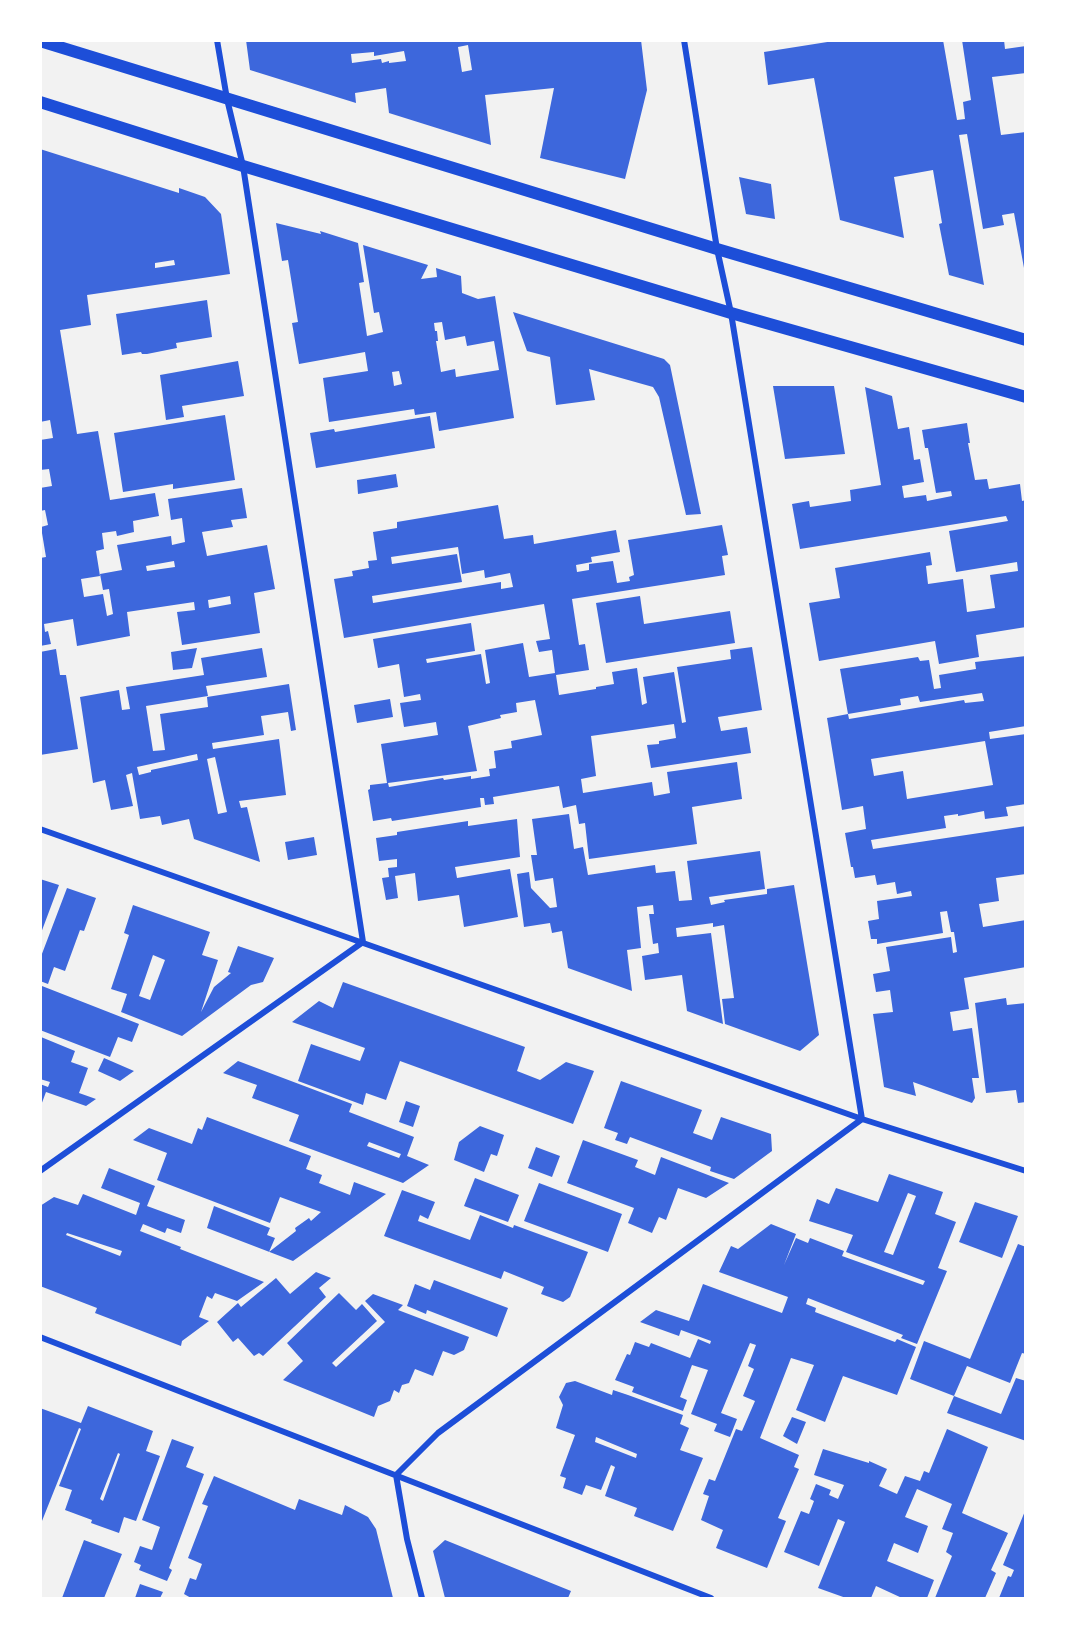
<!DOCTYPE html>
<style>
body{margin:0}
#map{position:relative;width:1066px;height:1639px;overflow:hidden;background:#f2f2f2;font-family:Rubik,sans-serif}
canvas{display:block}
.frame{position:absolute;inset:0;border:42px solid #fff;pointer-events:none}
</style>
<div id="map">
<canvas width="1066" height="1639"></canvas>
<div class="frame"></div>
</div>
<script>
const context = document.querySelector('canvas').getContext('2d');
context.lineJoin = 'round';
function paint(path, color) { context.fillStyle = color; context.fill(path, 'evenodd'); }
const poly = rows => new Path2D(rows.map(r => 'M' + r).join(''));
function stroke(path, color, width, dash) { context.strokeStyle = color; context.lineWidth = width; context.lineCap = dash ? 'butt' : 'round'; context.setLineDash(dash || []); context.stroke(path); }
paint(poly([
 [246,40,641,40,647,90,625,179,540,158,554,88,485,95,491,145,389,113,386,88,355,93,356,103,250,70],
 [468,45,472,70,462,72,458,47],
 [404,51,406,61,389,63,389,61,382,63,381,59,352,63,351,54,374,52,374,56],
 [840,40,943,40,957,120,965,119,963,102,971,100,962,40,1004,40,1005,49,1026,46,1026,73,992,77,1001,135,1026,132,1026,279,1014,213,1002,215,1004,225,983,229,967,134,959,135,984,285,949,275,939,224,942,223,933,170,894,177,904,238,840,220,814,78,768,85,764,52],
 [40,149,179,193,179,188,205,197,221,214,230,274,87,295,91,325,60,330,77,434,98,431,110,500,155,493,159,516,133,521,134,532,117,536,116,531,102,533,104,549,96,551,100,576,81,579,84,597,103,594,107,616,113,614,109,589,103,590,100,574,122,570,117,545,171,536,172,545,185,542,182,518,171,520,168,499,242,488,247,518,231,520,233,527,202,532,207,556,267,545,275,589,254,593,260,633,182,645,177,612,195,610,194,602,127,612,130,636,77,646,73,619,44,624,45,632,48,631,51,644,40,646,40,558,46,557,41,527,48,525,45,510,40,511,40,488,52,486,49,469,40,470,40,440,53,438,50,420,40,422],
 [174,260,175,265,155,268,155,263],
 [174,561,175,567,147,571,146,566],
 [230,596,231,604,209,608,208,600],
 [739,177,771,184,775,219,746,214],
 [276,223,321,234,320,231,358,243,364,282,359,283,367,336,383,332,379,312,374,313,363,245,428,265,421,279,437,277,436,268,461,276,462,293,478,299,495,296,514,418,439,431,436,412,415,415,414,409,329,422,323,378,368,371,365,352,299,364,292,323,298,322,288,260,282,261],
 [442,322,445,340,465,336,467,346,494,341,499,370,456,377,455,369,441,372,436,341,438,341,437,331,435,331,434,323],
 [399,371,402,384,394,386,392,372],
 [207,300,212,337,176,343,177,348,147,354,142,354,141,352,122,355,116,314],
 [513,312,664,359,670,365,701,514,686,515,659,397,653,387,589,369,595,400,556,405,550,357,527,351],
 [238,361,244,396,182,406,184,417,166,420,160,375],
 [773,386,834,386,845,454,785,459],
 [865,387,892,396,898,429,909,427,914,460,920,459,924,482,902,486,904,498,926,495,927,501,952,496,951,491,936,493,928,448,925,448,922,430,967,423,970,443,968,443,975,480,987,479,989,489,1020,484,1022,501,1026,500,1026,627,976,635,979,657,939,664,935,641,819,661,809,603,840,598,835,568,930,552,932,565,926,566,928,584,963,579,967,612,995,608,990,575,1018,571,1017,562,956,572,949,531,1008,521,1006,516,800,549,792,504,809,501,810,507,851,501,850,490,881,485],
 [225,415,235,480,173,489,173,484,123,492,114,433],
 [430,416,435,448,316,468,310,433,334,429,335,432],
 [396,474,398,487,358,494,357,480],
 [498,505,504,539,533,535,534,544,616,530,620,552,591,557,592,562,576,565,577,572,589,570,589,564,613,561,617,583,630,581,629,577,634,575,628,540,722,525,728,555,722,556,725,575,572,599,579,645,585,644,589,670,556,675,559,695,596,689,596,687,614,684,612,672,637,668,642,705,647,703,643,677,674,672,682,723,686,722,677,667,731,659,730,650,752,647,762,710,718,717,721,731,747,727,751,753,651,768,647,745,659,744,659,741,676,738,674,724,591,736,596,776,581,779,583,793,652,782,654,796,670,793,667,772,737,762,742,799,692,807,697,844,589,859,585,823,579,824,576,805,563,808,559,786,493,797,494,804,485,805,484,798,480,798,481,807,392,821,391,818,373,821,368,790,370,789,370,785,387,783,381,744,438,735,436,722,404,727,400,703,421,700,420,694,404,697,399,664,378,668,373,639,471,623,475,651,426,659,427,663,481,654,486,684,490,683,485,650,523,643,529,677,555,673,552,650,539,652,536,641,550,639,544,604,344,638,334,579,353,576,352,571,369,568,368,561,377,560,373,532,397,528,397,522],
 [458,547,462,574,484,570,485,578,510,573,513,587,501,589,501,582,373,603,372,596,462,582,457,554,392,564,391,557],
 [535,700,542,735,511,741,512,748,494,751,496,768,489,769,490,776,471,779,471,776,444,780,443,778,389,787,388,783,477,771,468,726,501,718,500,715,517,712,516,703],
 [640,596,644,624,730,611,735,643,606,663,596,603],
 [197,648,192,668,173,670,171,652],
 [262,648,267,677,206,686,208,696,146,706,153,751,165,750,160,714,208,707,207,697,289,684,296,730,291,731,288,712,261,716,264,735,212,743,213,749,279,739,286,795,239,801,241,808,247,807,260,862,194,839,189,819,162,825,160,816,140,819,132,773,126,775,133,806,111,810,105,780,93,783,80,697,119,690,122,710,130,709,126,687,204,675,201,658],
 [197,754,198,760,151,770,151,772,139,775,137,767],
 [215,757,227,812,218,814,207,759],
 [56,649,60,675,66,675,78,749,40,755,40,652],
 [1026,656,1026,726,989,732,990,739,1026,734,1026,804,1006,807,1008,816,985,819,984,811,958,816,958,814,944,816,946,828,871,840,873,849,1026,826,1026,874,996,878,999,901,979,904,983,927,1026,920,1026,967,964,978,969,1009,950,1012,953,1031,972,1028,979,1078,972,1078,975,1098,972,1103,913,1082,916,1096,884,1087,873,1014,893,1012,890,990,876,992,873,974,890,971,886,947,951,937,953,953,957,952,954,932,951,932,947,911,940,912,943,933,877,944,877,939,871,939,868,921,879,919,877,901,912,896,911,891,897,894,895,882,877,885,875,875,855,878,853,867,851,867,845,833,866,829,863,806,842,810,827,718,848,714,840,669,918,657,920,661,929,660,934,689,941,688,939,675,976,669,975,662],
 [982,693,984,701,965,703,964,700,849,719,848,714,901,705,900,699,918,696,920,702],
 [985,741,993,785,907,799,903,771,874,776,871,759],
 [390,699,393,717,357,723,354,705],
 [569,814,574,849,583,847,588,875,655,865,656,873,675,871,679,901,692,900,687,861,760,851,765,889,709,897,711,905,725,902,724,900,767,894,767,889,794,885,819,1035,800,1051,725,1024,722,999,734,998,724,925,713,927,713,923,676,928,677,937,711,933,723,1024,687,1011,682,975,645,980,642,956,659,953,658,943,653,944,649,914,654,914,653,905,637,907,641,948,627,950,632,991,568,968,562,931,552,933,550,923,524,927,517,874,529,872,531,888,550,908,557,907,553,878,535,881,531,855,537,855,532,819],
 [517,819,520,857,455,867,457,878,510,869,518,917,464,927,459,895,418,901,415,873,395,876,398,898,386,900,382,878,389,877,388,868,397,867,397,859,379,861,376,838,397,835,397,832,468,821,468,826],
 [314,837,317,855,288,860,285,842],
 [40,879,59,885,41,933,40,933],
 [67,888,96,898,84,931,80,930,65,971,54,967,48,984,40,981,40,959],
 [133,905,210,932,202,955,218,960,201,1012,214,987,231,973,228,972,238,946,274,958,263,982,251,985,182,1036,121,1012,127,994,111,989,129,935,124,933],
 [153,955,165,960,150,1000,139,996],
 [343,982,525,1047,517,1071,540,1080,566,1062,594,1071,573,1124,400,1061,386,1100,366,1093,363,1105,298,1081,311,1044,360,1061,365,1048,292,1022,319,1001,333,1008],
 [42,986,139,1024,132,1042,118,1037,110,1057,40,1030],
 [1006,998,1007,1005,1026,1003,1026,1102,1018,1103,1016,1090,986,1093,975,1003],
 [41,1037,75,1051,71,1062,88,1068,79,1093,96,1099,86,1106,46,1092,40,1108,40,1084,48,1087,50,1082,40,1079],
 [104,1058,134,1071,120,1081,98,1071],
 [238,1061,352,1104,349,1112,414,1137,407,1156,429,1165,403,1183,289,1141,299,1115,252,1098,257,1085,223,1073],
 [369,1142,401,1154,399,1158,367,1146],
 [621,1081,702,1110,693,1133,712,1140,721,1117,771,1134,772,1151,734,1179,710,1171,711,1167,630,1137,627,1144,615,1140,618,1133,604,1128],
 [406,1101,420,1106,413,1127,399,1122],
 [207,1117,311,1156,306,1169,322,1175,319,1183,350,1195,354,1182,386,1194,293,1261,207,1228,214,1206,270,1228,267,1235,275,1238,269,1252,296,1231,295,1228,309,1218,311,1221,321,1212,280,1197,270,1223,157,1180,167,1153,133,1140,149,1128,192,1144,198,1128,202,1130],
 [480,1126,504,1135,497,1156,491,1154,484,1172,454,1160,459,1142],
 [583,1140,638,1160,635,1167,655,1175,661,1157,729,1183,706,1198,678,1188,666,1220,659,1217,652,1233,628,1223,634,1208,567,1183],
 [536,1147,560,1156,552,1177,528,1168],
 [109,1168,155,1186,147,1206,185,1220,181,1233,167,1228,165,1233,143,1224,140,1231,181,1247,180,1249,264,1282,237,1301,215,1293,212,1299,207,1296,199,1317,209,1321,182,1341,181,1346,95,1313,97,1308,40,1286,40,1206,54,1197,78,1205,83,1194,136,1215,140,1203,101,1188],
 [67,1233,122,1251,120,1256,66,1235],
 [889,1174,943,1192,935,1214,956,1222,938,1268,947,1271,917,1344,901,1338,903,1335,808,1298,806,1304,816,1308,815,1312,895,1342,897,1339,916,1347,897,1395,843,1376,825,1422,796,1410,814,1365,791,1358,760,1438,799,1455,794,1467,799,1469,778,1518,786,1521,767,1568,716,1548,723,1530,701,1520,709,1496,703,1494,709,1479,715,1481,736,1429,742,1431,755,1401,743,1396,754,1369,748,1366,756,1345,750,1343,721,1413,737,1419,730,1437,714,1431,717,1424,691,1414,708,1370,692,1365,680,1397,687,1400,683,1411,632,1392,634,1387,615,1380,627,1354,630,1355,635,1342,649,1347,651,1343,690,1358,698,1339,710,1344,711,1341,681,1330,679,1336,640,1322,656,1310,689,1321,703,1284,782,1313,788,1297,719,1272,731,1246,738,1249,771,1224,796,1234,784,1265,796,1238,808,1243,810,1238,844,1251,842,1256,923,1285,925,1281,846,1252,853,1235,809,1221,817,1199,829,1204,836,1188,878,1202],
 [908,1193,916,1196,893,1255,884,1252],
 [475,1178,519,1195,508,1222,464,1206],
 [539,1183,622,1214,608,1252,524,1221],
 [402,1190,435,1202,428,1219,420,1215,418,1221,470,1240,480,1215,513,1228,514,1225,588,1252,570,1297,563,1302,541,1294,544,1287,504,1271,501,1279,384,1236],
 [975,1202,1018,1216,1002,1258,959,1242],
 [1018,1244,1026,1247,1026,1354,1022,1353,1010,1383,967,1366,954,1396,910,1379,924,1341,970,1359],
 [316,1272,331,1278,319,1288,326,1297,263,1356,259,1353,254,1356,238,1338,233,1342,217,1322,238,1303,241,1307,276,1278,290,1294],
 [434,1280,508,1308,497,1337,427,1310,426,1314,407,1306,415,1284,430,1290],
 [339,1293,356,1310,362,1304,377,1321,332,1363,336,1367,385,1322,365,1301,373,1294,403,1305,398,1310,469,1337,464,1350,454,1355,443,1351,433,1376,415,1369,409,1383,402,1385,399,1393,394,1390,390,1401,378,1406,374,1417,283,1380,303,1361,287,1343],
 [1016,1378,1026,1381,1026,1441,947,1413,954,1396,1001,1414],
 [575,1381,612,1395,613,1390,628,1395,683,1415,680,1424,689,1428,680,1450,703,1458,673,1531,634,1516,637,1508,605,1496,615,1467,611,1465,601,1490,586,1485,582,1495,563,1488,566,1478,560,1476,575,1435,556,1428,563,1405,559,1397,566,1383],
 [596,1437,637,1454,636,1458,595,1442],
 [88,1406,153,1431,146,1451,160,1456,136,1521,124,1517,119,1533,91,1523,92,1520,65,1510,72,1490,59,1486,81,1429,79,1428,40,1526,40,1408,81,1423],
 [118,1453,120,1454,103,1501,100,1499],
 [792,1417,806,1422,797,1444,783,1436],
 [947,1429,988,1447,962,1513,1008,1533,991,1570,996,1573,985,1598,935,1598,952,1556,946,1552,953,1533,942,1529,952,1504,917,1489,905,1517,928,1526,918,1553,894,1543,887,1561,934,1580,927,1598,902,1598,876,1586,871,1598,846,1598,818,1588,845,1522,838,1519,819,1566,784,1552,801,1511,809,1514,814,1501,810,1499,816,1484,831,1490,829,1495,838,1499,844,1485,814,1475,823,1449,869,1463,869,1461,887,1469,879,1486,897,1494,905,1476,920,1481,924,1471,929,1473],
 [172,1439,194,1447,186,1467,204,1474,169,1568,172,1570,167,1581,139,1570,141,1565,134,1562,140,1546,152,1550,160,1527,142,1520],
 [214,1476,295,1510,299,1499,342,1515,345,1505,368,1517,376,1529,393,1598,191,1598,184,1594,190,1578,196,1580,202,1564,188,1558,208,1506,202,1504],
 [1025,1511,1026,1598,999,1598,1008,1576,1011,1577,1014,1570,1003,1565],
 [84,1540,122,1554,104,1598,62,1598],
 [445,1540,571,1591,568,1598,445,1598,433,1551],
 [140,1584,163,1592,160,1598,135,1598]
]), '#3d67dc');
stroke(poly([
 [40,829,862,1119,1026,1171],
 [40,1171,363,942,243,166,227,99,217,40],
 [40,1337,711,1598],
 [422,1598,407,1539,396,1475,438,1433,862,1119,731,313,717,249,684,40]
]), '#1d4ed8', 6);
stroke(poly([
 [40,41,717,249,1026,340],
 [40,102,243,166,731,313,1026,397]
]), '#1d4ed8', 12);
</script>
